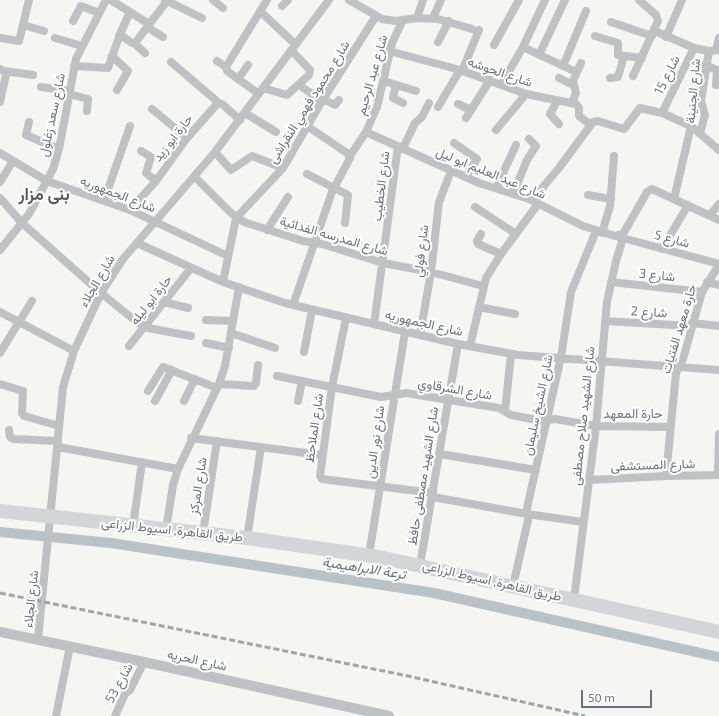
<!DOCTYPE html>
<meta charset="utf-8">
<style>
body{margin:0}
#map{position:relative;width:719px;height:716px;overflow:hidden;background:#f5f5f1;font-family:"Exo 2",sans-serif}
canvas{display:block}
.scale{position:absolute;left:581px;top:690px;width:71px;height:18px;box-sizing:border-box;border:2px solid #67747f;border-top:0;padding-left:5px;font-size:12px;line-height:14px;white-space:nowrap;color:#67747f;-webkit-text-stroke:3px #fff;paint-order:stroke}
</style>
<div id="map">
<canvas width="719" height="716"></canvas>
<div class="scale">50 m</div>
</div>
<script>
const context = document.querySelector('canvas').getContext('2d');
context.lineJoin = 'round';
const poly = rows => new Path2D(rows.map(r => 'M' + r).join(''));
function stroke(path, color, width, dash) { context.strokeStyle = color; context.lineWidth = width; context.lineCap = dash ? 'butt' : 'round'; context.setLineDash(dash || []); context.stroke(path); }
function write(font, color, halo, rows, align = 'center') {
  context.font = font + ' "Exo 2",Vazirmatn,sans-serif'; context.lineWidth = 4; context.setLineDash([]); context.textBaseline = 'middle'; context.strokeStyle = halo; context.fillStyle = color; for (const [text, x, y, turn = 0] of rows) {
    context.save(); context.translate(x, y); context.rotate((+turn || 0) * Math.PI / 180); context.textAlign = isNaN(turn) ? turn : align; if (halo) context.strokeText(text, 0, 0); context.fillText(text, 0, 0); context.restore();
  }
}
stroke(poly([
 [0,532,111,543,434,593,719,657]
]), '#b9c2c7', 10);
stroke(poly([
 [111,0,149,24],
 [165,0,202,18],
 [213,0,223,8],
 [349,0,382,19,396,21,417,18,438,19,472,29],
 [282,6,288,0],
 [260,11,295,44],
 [417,18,423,0],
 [433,18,441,0],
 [73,21,81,6,99,13],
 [611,22,652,36],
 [23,25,44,31],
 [147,27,163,37],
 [655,31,694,48,709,51,719,50],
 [119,36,130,12],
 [595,36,618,43,618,55,642,58],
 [666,37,682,0],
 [0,38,19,41,29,0],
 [55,38,82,46],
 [438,42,449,21],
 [134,43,145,53],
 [494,45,519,0],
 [523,47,576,72],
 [716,50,719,38],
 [389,51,460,70,526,94,576,104,579,108,579,116,591,125],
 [539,55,565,0],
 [112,56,128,71,117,90],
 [217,61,226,67],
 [171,62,219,103],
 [705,65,717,70,716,85],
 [74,66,108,68,119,37,122,36,132,43,135,43,167,1],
 [563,66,586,11],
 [0,69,4,71,6,75,0,102],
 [4,71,33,75],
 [462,71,479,30],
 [633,76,658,21,656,15,639,0],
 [559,78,573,85],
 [610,78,618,77,624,56],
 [238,79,248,65],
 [384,81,416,91],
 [299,85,322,101],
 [396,85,393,98,403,103],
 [501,85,523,47,545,0],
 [41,87,70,91],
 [263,88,287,95,309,75,310,70,291,50],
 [69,94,88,99,87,111],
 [259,94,227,71,226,67,267,0],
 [323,99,335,105,339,100],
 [557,101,550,114,559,124],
 [572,103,576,93,573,81,581,63],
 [458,104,471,110],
 [438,107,460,70],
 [152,109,187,138],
 [245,113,276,132],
 [662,113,694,48],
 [466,118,490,80],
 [29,122,26,135,59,149],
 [496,130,526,94],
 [366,132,479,183,529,199,583,226,615,236,623,234,647,192,652,189,719,220],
 [700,133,705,115,701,101,709,51],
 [454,143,477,159,466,177],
 [403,148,415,123,422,117,429,103],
 [141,151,151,157,146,173,156,181],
 [215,152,231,170,252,156,283,168],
 [0,153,47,181,130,210,228,256],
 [350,156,366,132,377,107,392,43,403,20],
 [307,174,348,195,345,223],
 [195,177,230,212,244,222,303,241,322,244,383,263,431,272,483,286],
 [0,182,13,161],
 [496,188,516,145],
 [513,194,527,160,536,146,529,139],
 [588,195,611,199],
 [0,198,22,223,101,293,138,323,148,328,191,336],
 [674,199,691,126],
 [104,201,130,126],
 [534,201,543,187,559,168,593,122,598,121,624,129,640,108,662,113,691,126,719,150],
 [475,207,516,234],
 [130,210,156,181,187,138,217,104,222,104,240,120],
 [710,215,719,204],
 [267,230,288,197],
 [602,233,610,206,614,156],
 [481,234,477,241,478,244,501,254],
 [619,237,719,264],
 [137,243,223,282,285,303,458,344,518,355,719,370],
 [662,249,688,205],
 [0,250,29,214,53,169,59,149,76,59,106,0],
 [223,282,236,218,283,168,322,101,376,16],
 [611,282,702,292],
 [707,282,719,285],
 [164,302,188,308],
 [293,305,332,192,350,158,347,153,307,126],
 [479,307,515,314],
 [0,312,74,351],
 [346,318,332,387,320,476,322,479,433,493],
 [206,320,233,321],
 [605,321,691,326],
 [692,323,719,326],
 [374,324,398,146],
 [231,333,275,348],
 [420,335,431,272,439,202,451,171],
 [206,343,229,348],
 [129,346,191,268],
 [470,346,486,278,501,254,538,204],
 [304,352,312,310],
 [0,353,32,301],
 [277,376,381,397,406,393,499,408,511,415,542,421,555,419,596,426,670,427],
 [0,384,23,391,22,413,24,416,59,426],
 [219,384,254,386,256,383,258,365],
 [148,391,163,367,217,388],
 [155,401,172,370],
 [184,401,195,379],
 [298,401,302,381],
 [505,411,511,354],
 [9,430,10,437,13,439,58,441],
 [191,438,321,455],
 [58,447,178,469],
 [440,454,536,470],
 [718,475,719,434],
 [666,476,676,373,683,359,702,292,719,265],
 [589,480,666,476,719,475],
 [433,497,527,514,583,522],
 [133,526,142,462],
 [166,529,173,485,178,469,219,384,225,366,239,287],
 [203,533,217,441],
 [247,538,261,447],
 [369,555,405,332],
 [420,565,458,344],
 [513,586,528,520,527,508,561,357,571,292,596,231],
 [574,599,596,426,607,302,616,261,623,238],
 [38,639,63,387,74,351,101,293,123,259,215,152,329,0],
 [56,716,70,646],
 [115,716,125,694,130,690,144,662]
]), '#bec2c5', 8);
stroke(poly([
 [0,632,144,662,389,716]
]), '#bec2c5', 10);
stroke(poly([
 [0,511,247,538,379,557,719,632]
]), '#d2d6d9', 14);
stroke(poly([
 [0,593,408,676,585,716]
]), '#a0a5aa', 3, [6, 3]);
write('13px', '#67747f', '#fff', [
 ["شارع الحوشه",500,72,19],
 ["شارع عبد الرحيم",372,75,-74],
 ["شارع 15",667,75,-64],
 ["شارع الجنينة",693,91,-85],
 ["شارع محمود فهمي النقراشى",309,102,-58],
 ["شارع سعد زغلول",52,115,-78],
 ["حارة ابو زيد",173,138,-52],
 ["شارع عبد العليم ابو ليل",491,173,22],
 ["شارع الخطيب",381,186,-83],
 ["شارع الجمهوريه",118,194,21],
 ["شارع المدرسه الفدائية",334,236,16],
 ["شارع 5",672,239,15],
 ["شارع فولي",421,251,-83],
 ["شارع 3",657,275,6],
 ["شارع الجلاء",97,281,-60],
 ["حارة ابو ليله",151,300,-52],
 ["شارع 2",649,312,3],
 ["شارع الجمهوريه",424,323,13],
 ["حارة معهد الفتيات",679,329,-73],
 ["شارع الشرقاوي",455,389,10],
 ["شارع الشيخ سليمان",538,405,-78],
 ["حارة المعهد",633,414],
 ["شارع الشهيد صلاح مصطفى",583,416,-84],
 ["شارع الملاحظ",314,428,-82],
 ["شارع نور الدين",375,442,-82],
 ["شارع المستشفى",653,465,-2],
 ["شارع الشهيد مصطفى حافظ",423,476,-81],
 ["شارع المركز",198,486,-81],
 ["طريق القاهرة, اسيوط الزراعى",172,530,6],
 ["طريق القاهرة, اسيوط الزراعى",492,581,13],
 ["شارع الجلاء",31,599,-84],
 ["شارع الحريه",197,660,12],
 ["شارع 53",119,683,-61]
]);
write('italic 14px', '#63757c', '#fff', [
 ["ترعة الابراهيمية",364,568,9]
]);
write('bold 17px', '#545d65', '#fff', [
 ["بنى مزار",44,194]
]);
</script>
